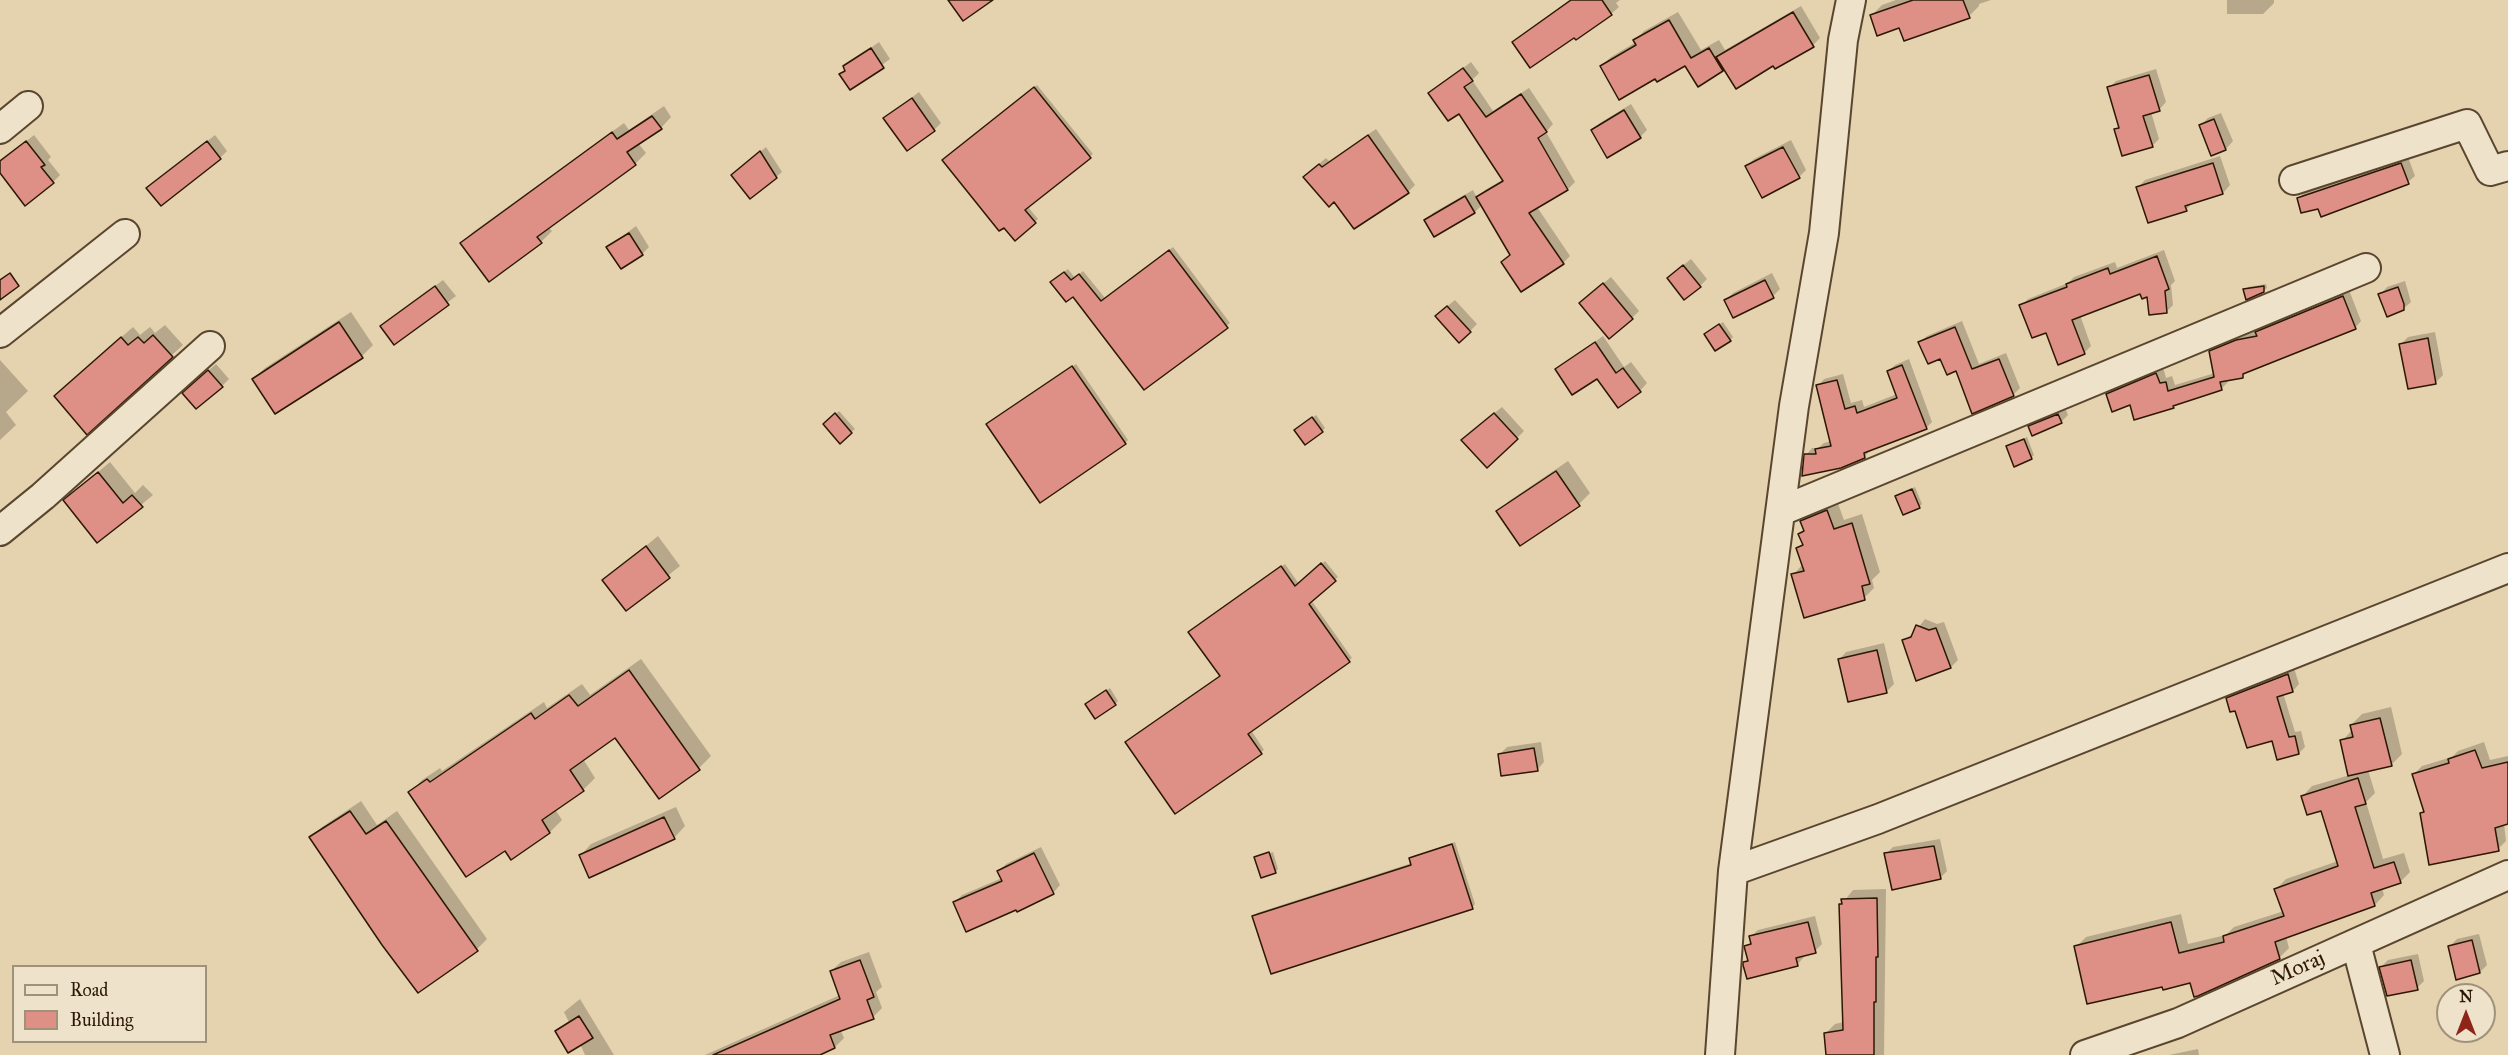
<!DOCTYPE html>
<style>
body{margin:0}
#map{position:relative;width:2508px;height:1055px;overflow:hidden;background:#e5d2ae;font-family:"IM FELL Great Primer",serif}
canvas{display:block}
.legend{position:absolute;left:12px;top:965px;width:195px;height:78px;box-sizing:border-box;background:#eee2ca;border:2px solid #a0917b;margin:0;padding:8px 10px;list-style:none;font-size:18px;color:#2c1805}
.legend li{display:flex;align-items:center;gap:12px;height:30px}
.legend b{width:30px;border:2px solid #a0917b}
.north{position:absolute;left:2436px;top:983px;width:60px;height:60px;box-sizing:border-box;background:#eee2ca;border:2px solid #a0917b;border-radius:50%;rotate:0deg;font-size:16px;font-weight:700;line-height:24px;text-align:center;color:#2c1805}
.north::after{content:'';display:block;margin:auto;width:21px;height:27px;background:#8f2418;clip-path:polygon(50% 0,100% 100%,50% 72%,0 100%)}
</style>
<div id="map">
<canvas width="2508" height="1055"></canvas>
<ul class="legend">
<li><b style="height:8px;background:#eee2ca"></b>Road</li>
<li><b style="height:16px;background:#de9086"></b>Building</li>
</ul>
<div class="north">N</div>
</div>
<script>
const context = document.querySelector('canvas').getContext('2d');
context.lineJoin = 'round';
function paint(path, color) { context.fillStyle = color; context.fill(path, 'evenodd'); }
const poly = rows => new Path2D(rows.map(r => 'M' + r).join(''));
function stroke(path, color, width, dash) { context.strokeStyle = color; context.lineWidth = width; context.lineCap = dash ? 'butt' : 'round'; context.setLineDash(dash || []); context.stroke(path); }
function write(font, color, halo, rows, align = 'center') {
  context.font = font + ' "IM FELL Great Primer",serif'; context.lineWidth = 5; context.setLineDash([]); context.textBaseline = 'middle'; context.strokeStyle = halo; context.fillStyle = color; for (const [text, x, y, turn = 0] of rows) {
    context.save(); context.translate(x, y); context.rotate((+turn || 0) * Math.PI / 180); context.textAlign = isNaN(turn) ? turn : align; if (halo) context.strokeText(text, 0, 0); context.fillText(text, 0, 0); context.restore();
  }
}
paint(poly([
 [1570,0,1620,0,1616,3,1619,7,1611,14,1576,38,1574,36,1514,42],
 [1896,0,1991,0,1979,4,1979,6,1969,16,1900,26,1872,15,1882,5],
 [2227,0,2274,0,2274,3,2263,14,2227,14],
 [1801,6,1820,38,1813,45,1773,64,1725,68,1698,85,1686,64,1656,77,1601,66,1611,57,1636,42,1635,41,1644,31,1678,12,1701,50,1719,40,1725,50],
 [879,42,890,59,850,88,841,75,846,69,844,67],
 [1471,62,1479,73,1472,80,1493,111,1529,88,1553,124,1546,132,1575,182,1568,189,1537,207,1570,256,1563,263,1511,254,1483,204,1475,212,1434,235,1426,221,1433,213,1473,190,1477,198,1485,190,1504,179,1459,112,1430,93],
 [2156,69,2166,102,2159,110,2151,112,2159,139,2152,146,2116,130,2120,126,2109,88,2116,81],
 [1037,85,1093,154,1028,207,1038,219,1015,238,947,157],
 [919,92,941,123,934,130,885,118],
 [1631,104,1647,130,1640,137,1592,130,1600,123],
 [664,106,671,117,661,128,638,143,646,153,635,164,548,227,552,231,541,242,462,243,473,232,624,123,629,130],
 [2221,113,2233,141,2226,149,2212,154,2200,126,2208,118],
 [1376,129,1415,185,1408,192,1312,170,1326,158,1329,161],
 [34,135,51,157,48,160,60,175,53,182,0,171,0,162],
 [215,135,227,151,220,158,148,188],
 [1791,140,1806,170,1799,177,1747,166,1754,159],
 [766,147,782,172,776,177,738,170],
 [2220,156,2230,185,2223,193,2193,202,2186,210,2138,187,2145,180],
 [2408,157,2415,176,2408,182,2319,207,2299,198,2306,191],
 [636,226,649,247,642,254,608,247],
 [1173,247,1230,323,1144,388,1074,295,1055,279,1068,269,1075,278,1083,271,1105,298],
 [2164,250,2175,281,2171,285,2173,305,2166,312,2149,295,2141,292,2080,315,2091,346,2084,353,2047,331,2021,306,2028,299,2068,283,2074,277,2115,262,2117,268],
 [1691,259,1707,279,1700,286,1676,271],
 [1772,273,1780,289,1773,296,1726,300,1733,293],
 [1611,277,1639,311,1632,318,1588,296],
 [443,280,456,296,394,343,382,326],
 [2405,281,2411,302,2403,309,2380,295,2387,287],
 [2266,284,2267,288,2263,291,2245,290,2248,287],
 [2349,290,2361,321,2355,328,2248,370,2242,376,2227,379,2228,382,2221,389,2131,403,2107,394,2114,388,2163,367,2166,378,2172,376,2175,385,2215,373,2211,351,2218,345,2244,334,2258,331,2264,325],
 [1455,300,1477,324,1470,331,1444,309],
 [351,312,373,345,362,356,254,379,265,368],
 [1962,321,1979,364,2006,353,2020,388,2013,395,1956,369,1920,342,1927,336],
 [1723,322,1733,337,1730,340,1709,331],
 [165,325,183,345,87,432,67,385,133,327,140,335,150,327,155,333],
 [2435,332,2443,375,2436,382,2401,344,2408,337],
 [1603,336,1624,367,1631,362,1647,383,1640,391,1597,377,1557,370],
 [1909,359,1932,422,1926,428,1871,450,1864,457,1806,455,1812,448,1818,448,1824,443,1831,441,1818,386,1824,379,1843,374,1851,403,1862,400,1864,407,1897,394,1888,371,1895,365],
 [0,360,28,391,6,412,16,425,0,440],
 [216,364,229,379,222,386,191,386],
 [1076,364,1128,440,1125,443,991,421],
 [1502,407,1524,431,1517,438,1470,433],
 [2065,408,2068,415,2061,422,2030,427,2037,419],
 [839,411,855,429,840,442,825,424],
 [1316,415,1325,428,1322,431,1299,427],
 [2027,437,2034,455,2031,458,2007,447],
 [1568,461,1590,493,1579,504,1498,512,1509,501],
 [110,462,135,493,143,485,153,495,98,541,65,500],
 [1915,487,1922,504,1919,507,1897,496],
 [1837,501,1844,520,1862,514,1880,572,1872,580,1874,588,1864,598,1793,575,1803,564,1798,548,1803,543,1800,534,1805,529,1802,521,1812,511],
 [658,536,680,566,626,609,604,580],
 [1325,561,1338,577,1311,600,1352,658,1251,730,1264,750,1176,812,1221,676,1193,629,1285,564,1299,584],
 [1925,619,1937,624,1944,622,1958,660,1951,667,1917,679,1903,641,1915,632],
 [1884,643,1894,684,1887,691,1849,700,1839,660,1846,652],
 [641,659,711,756,699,768,659,797,615,736,583,759,595,778,583,790,555,809,562,820,550,832,511,858,505,849,410,792,422,780,440,768,442,771,544,702,547,708,582,684,590,695],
 [2294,668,2299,684,2293,691,2283,693,2295,732,2301,731,2305,747,2299,753,2273,739,2228,699,2234,692],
 [1110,688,1118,701,1115,704,1090,701],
 [2391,707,2402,754,2391,765,2368,770,2375,793,2366,802,2383,859,2404,853,2410,872,2400,882,2382,888,2384,895,2375,905,2286,937,2289,948,2279,958,2191,982,2163,985,2076,947,2086,937,2181,914,2188,944,2226,935,2234,927,2284,911,2276,889,2286,879,2338,861,2322,809,2303,796,2312,786,2350,775,2342,741,2352,730,2351,725,2362,714],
 [1541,742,1544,762,1537,770,1500,754,1507,747],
 [2484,742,2490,760,2508,756,2508,823,2504,824,2506,841,2498,849,2422,813,2425,810,2413,775,2422,766,2452,757,2458,751],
 [361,801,377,825,397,811,487,939,477,949,311,838,322,827],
 [676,807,685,826,674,838,580,856,591,844],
 [1940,839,1947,871,1940,878,1886,854,1893,847],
 [1455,842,1475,904,1472,908,1254,917,1257,913,1412,863,1410,859,1413,856],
 [1041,847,1060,885,1053,893,955,902,962,895,1002,878,999,871,1006,864],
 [1273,852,1278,869,1275,872,1256,857],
 [1886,889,1884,1055,1828,1055,1825,1034,1835,1024,1844,1022,1841,905,1853,890],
 [1815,916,1822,944,1815,951,1803,954,1804,957,1797,965,1745,963,1749,958,1746,947,1752,941,1750,937,1758,930],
 [2479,934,2487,965,2480,972,2449,947,2457,939],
 [869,952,882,987,876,992,882,1008,873,1017,840,1029,844,1038,835,1047,816,1055,705,1055,840,995,831,971,841,962],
 [2418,954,2424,981,2417,988,2381,967,2388,960],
 [580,999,614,1055,585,1055,580,1044,557,1032,569,1022,564,1012],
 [2198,1049,2199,1055,2169,1055]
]), '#0003');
const building = poly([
 [948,0,993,0,963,21,948,0],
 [1571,0,1602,0,1612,15,1576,40,1574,38,1530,68,1512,42,1571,0],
 [1913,0,1963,0,1970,18,1904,41,1899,28,1877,36,1870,15,1913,0],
 [1793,12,1814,47,1775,69,1773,66,1736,89,1716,57,1793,12],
 [1669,20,1691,58,1709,48,1723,71,1698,87,1685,66,1657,82,1655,79,1619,100,1600,66,1636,45,1633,40,1669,20],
 [871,48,884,68,850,90,839,74,845,71,843,66,871,48],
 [1463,68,1473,81,1464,87,1486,117,1521,94,1547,132,1538,138,1568,190,1529,213,1564,264,1521,292,1501,262,1510,255,1476,197,1503,181,1459,114,1448,121,1428,93,1463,68],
 [2149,75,2160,111,2143,116,2153,147,2122,156,2114,129,2119,128,2107,87,2149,75],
 [1034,87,1091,158,1025,210,1036,223,1015,241,1004,228,999,231,942,160,1034,87],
 [912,98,935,131,907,151,883,118,912,98],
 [1624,110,1641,138,1607,158,1591,130,1624,110],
 [652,116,662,129,627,152,636,165,537,237,542,243,489,282,460,243,612,132,617,139,652,116],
 [2214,119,2226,150,2211,156,2199,125,2214,119],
 [1368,135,1409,193,1354,229,1334,202,1329,207,1303,177,1319,164,1322,167,1368,135],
 [26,141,45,165,41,167,54,183,25,206,0,173,0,161,26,141],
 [207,141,221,159,161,206,146,188,207,141],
 [1783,147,1800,178,1762,198,1745,166,1783,147],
 [760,151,777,178,750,199,731,175,760,151],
 [2213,163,2223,194,2185,206,2187,211,2148,223,2136,187,2213,163],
 [2401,163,2409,184,2321,217,2318,209,2301,213,2297,198,2401,163],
 [1465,196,1475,213,1434,237,1424,220,1465,196],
 [629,233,643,255,621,269,606,247,629,233],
 [1169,250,1228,328,1144,390,1073,297,1066,302,1050,282,1064,272,1071,280,1079,274,1101,301,1169,250],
 [2157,256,2169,289,2165,291,2167,313,2149,315,2147,297,2142,299,2140,294,2072,320,2085,354,2058,365,2046,333,2032,338,2019,305,2067,287,2066,284,2108,268,2110,274,2157,256],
 [1683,265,1701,287,1684,300,1667,278,1683,265],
 [10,273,19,286,0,300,0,280,10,273],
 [1765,280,1774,298,1733,318,1724,300,1765,280],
 [1603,283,1633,319,1609,339,1579,303,1603,283],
 [435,286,449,305,394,345,380,326,435,286],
 [2264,286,2264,292,2246,300,2243,289,2264,286],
 [2398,287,2404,304,2404,310,2387,317,2378,294,2398,287],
 [2343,296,2356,329,2243,374,2243,378,2220,382,2222,390,2173,406,2174,408,2134,420,2130,405,2112,412,2106,394,2156,373,2160,383,2166,382,2168,391,2214,377,2209,351,2236,340,2257,336,2255,332,2343,296],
 [1447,306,1471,332,1459,343,1435,316,1447,306],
 [339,322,363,358,275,414,252,379,339,322],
 [1719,324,1731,341,1715,351,1704,334,1719,324],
 [1955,327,1972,369,1999,359,2014,396,1972,414,1956,371,1947,375,1940,359,1928,364,1918,342,1955,327],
 [153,335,173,357,87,435,54,396,121,337,128,345,138,337,144,343,153,335],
 [2428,338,2436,384,2408,389,2399,344,2428,338],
 [1595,342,1616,373,1623,368,1641,392,1618,408,1597,379,1572,395,1555,369,1595,342],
 [1902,365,1927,429,1864,453,1865,458,1841,468,1802,476,1804,454,1816,454,1815,449,1831,446,1816,385,1837,380,1845,409,1855,406,1857,413,1897,398,1887,371,1902,365],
 [1072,366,1126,444,1040,503,986,424,1072,366],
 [208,370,223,387,196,409,182,393,208,370],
 [835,413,852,433,840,444,823,424,835,413],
 [1494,413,1518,439,1487,468,1461,440,1494,413],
 [2058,414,2062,423,2032,436,2028,426,2058,414],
 [1312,417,1323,432,1305,445,1294,430,1312,417],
 [2024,439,2032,459,2014,467,2006,446,2024,439],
 [1556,471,1580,506,1520,546,1496,511,1556,471],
 [98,472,123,503,132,495,143,507,97,543,63,500,98,472],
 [1912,489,1920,508,1903,515,1895,496,1912,489],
 [1827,510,1834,529,1852,523,1870,584,1862,586,1865,600,1804,618,1791,574,1804,571,1796,548,1803,545,1798,534,1804,531,1800,521,1827,510],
 [646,546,670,578,626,611,602,580,646,546],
 [1321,563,1336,581,1309,604,1350,662,1248,734,1262,754,1175,814,1125,742,1220,676,1188,632,1281,566,1295,586,1321,563],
 [1916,625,1929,630,1936,628,1951,668,1916,681,1902,640,1911,637,1916,625],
 [1877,650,1887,693,1848,702,1838,659,1877,650],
 [629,670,700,770,659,799,615,738,570,770,584,791,542,820,550,833,511,860,505,851,466,877,408,792,427,779,430,782,531,713,535,719,569,695,578,706,629,670],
 [2288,674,2293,692,2277,697,2289,737,2295,736,2299,754,2277,760,2272,741,2247,748,2235,711,2230,712,2226,698,2288,674],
 [1106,690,1116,705,1095,719,1085,704,1106,690],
 [2380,718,2392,766,2348,776,2340,740,2353,737,2350,725,2380,718],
 [1534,748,1538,771,1501,776,1498,754,1534,748],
 [2475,750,2482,768,2508,762,2508,824,2495,828,2499,851,2429,865,2420,813,2424,812,2412,774,2449,763,2448,759,2475,750],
 [2358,778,2366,804,2355,807,2374,868,2394,862,2401,883,2371,893,2375,906,2275,942,2280,959,2198,996,2194,997,2190,983,2163,990,2162,987,2087,1004,2074,946,2171,922,2179,953,2224,942,2223,936,2284,916,2274,889,2338,866,2321,811,2307,815,2301,796,2358,778],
 [350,811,366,834,386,821,478,951,418,993,382,945,309,837,350,811],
 [664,817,675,839,589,878,579,855,664,817],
 [1452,844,1473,909,1271,974,1252,916,1411,865,1409,858,1452,844],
 [1934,846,1941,879,1892,890,1884,853,1934,846],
 [1269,852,1276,873,1261,878,1254,857,1269,852],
 [1034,853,1054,894,1017,912,1016,910,966,932,953,902,1002,881,997,871,1034,853],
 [1877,898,1878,957,1876,957,1876,1002,1874,1002,1874,1055,1826,1055,1824,1033,1843,1030,1839,904,1842,904,1841,899,1877,898],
 [1808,922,1816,953,1796,958,1798,966,1747,979,1743,965,1743,962,1748,961,1744,946,1751,944,1749,936,1808,922],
 [2472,940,2480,973,2456,980,2448,946,2472,940],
 [860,960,874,997,867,1000,874,1019,830,1035,835,1048,820,1055,713,1055,840,999,830,971,860,960],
 [2411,960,2418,990,2387,996,2379,967,2411,960],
 [579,1016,593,1038,568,1053,555,1031,579,1016]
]);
paint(building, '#de9086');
stroke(building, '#2c1805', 1.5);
const minor = poly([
 [0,129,28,106],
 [2294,180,2467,124,2490,171,2508,166],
 [0,333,125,234],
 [1781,511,2366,268],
 [0,531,43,496,210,346],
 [1733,871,1878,819,2508,568],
 [2356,944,2385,1055],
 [1720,1055,1733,871,1794,406,1824,233,1843,40,1851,0],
 [2085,1055,2178,1023,2508,875]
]);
stroke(minor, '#5a462f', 32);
stroke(minor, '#eee2ca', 28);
write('22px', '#2c1805', '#eee2ca', [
 ["Moraj",2298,969,-24]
]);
</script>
